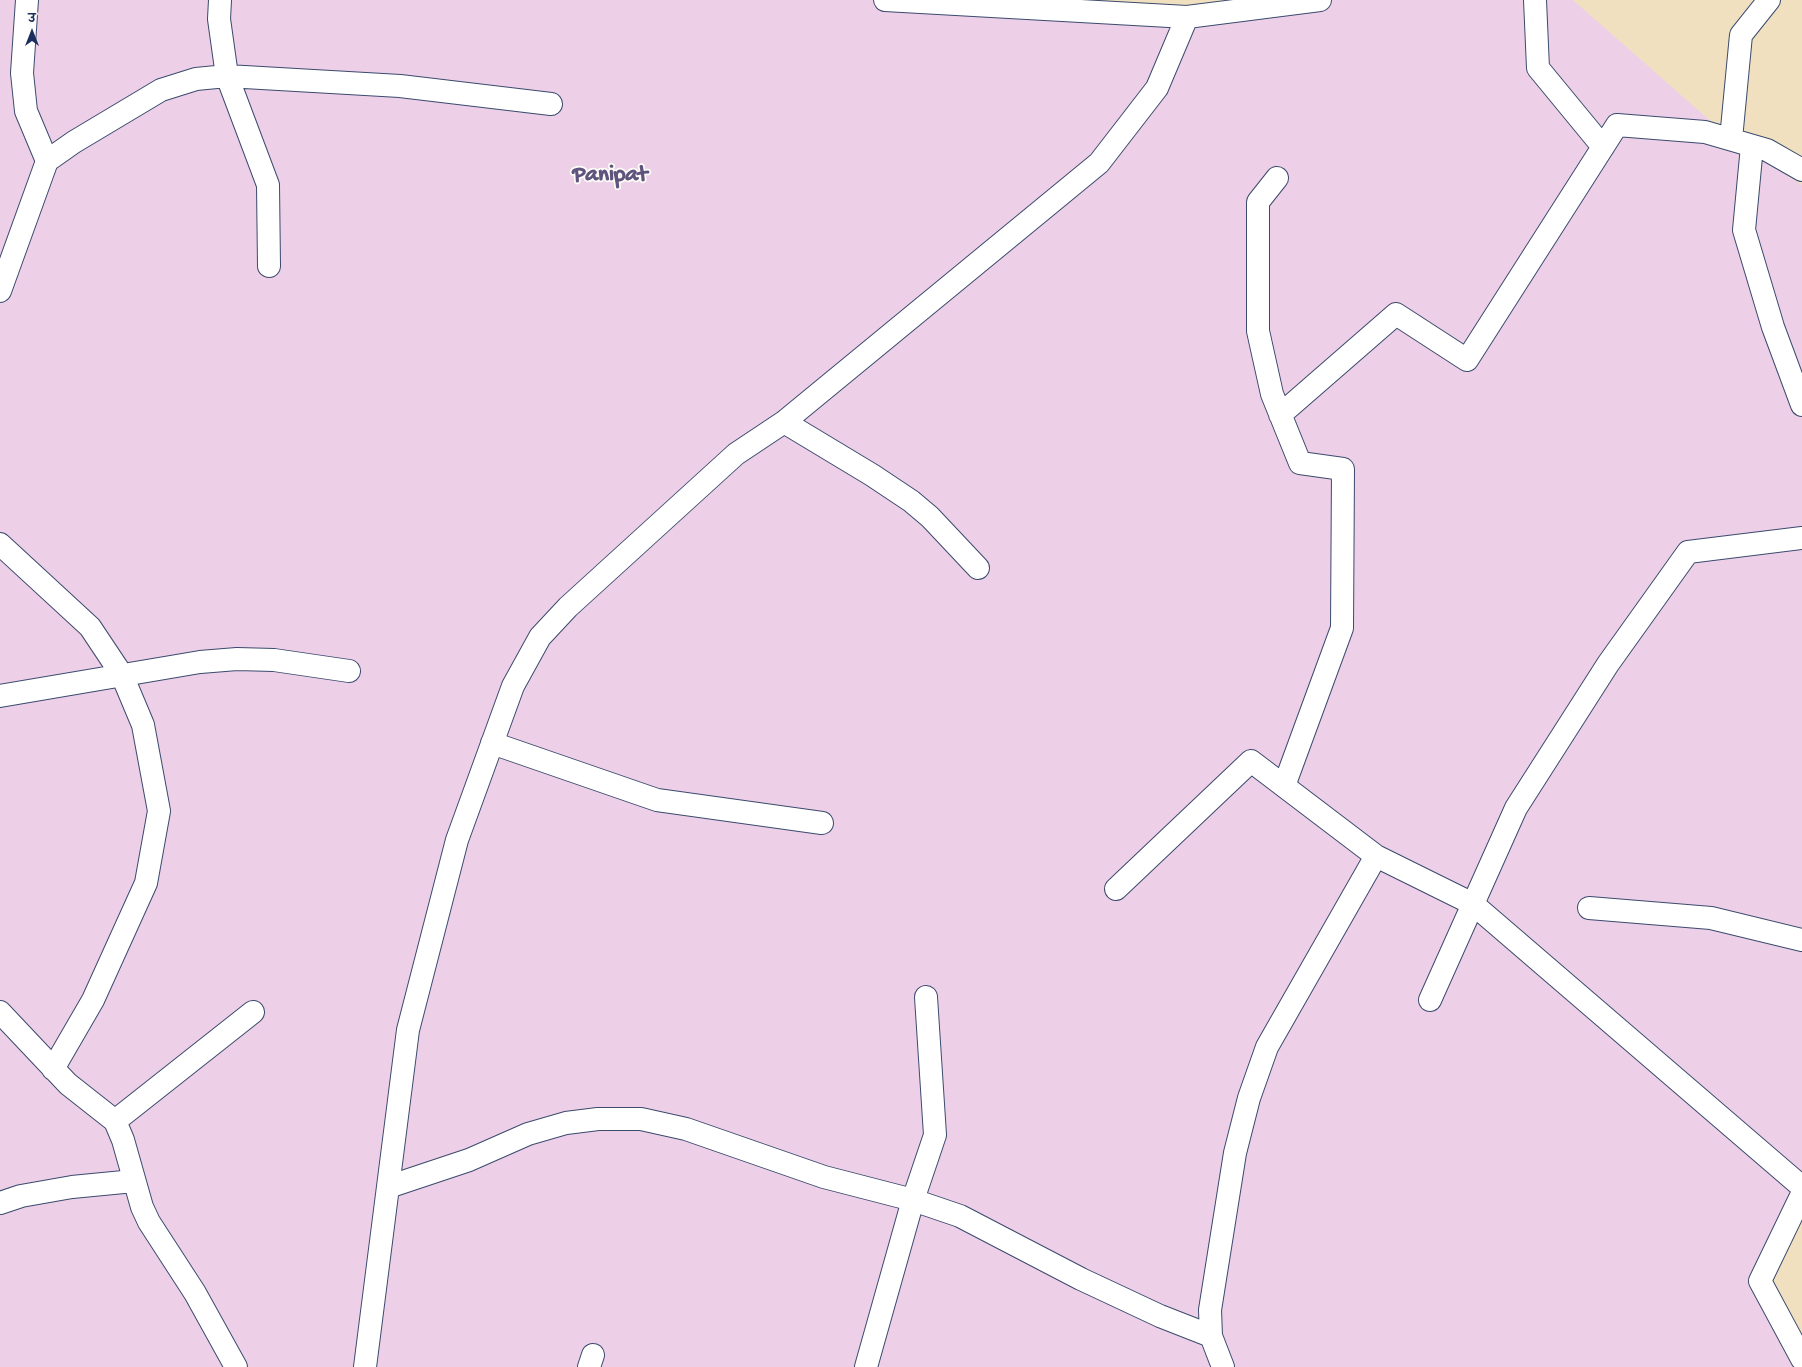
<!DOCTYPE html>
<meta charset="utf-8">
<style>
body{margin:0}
#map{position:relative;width:1802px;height:1367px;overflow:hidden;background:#f0e0c0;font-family:"Gochi Hand","Playpen Sans Deva",sans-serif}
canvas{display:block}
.north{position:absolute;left:12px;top:12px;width:40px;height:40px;-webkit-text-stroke:3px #fdfcf7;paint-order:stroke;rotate:0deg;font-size:11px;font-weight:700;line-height:16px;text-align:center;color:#1b2f5e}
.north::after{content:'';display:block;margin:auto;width:14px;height:18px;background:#1b2f5e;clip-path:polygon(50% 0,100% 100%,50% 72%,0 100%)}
</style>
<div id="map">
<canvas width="1802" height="1367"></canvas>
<div class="north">उ</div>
</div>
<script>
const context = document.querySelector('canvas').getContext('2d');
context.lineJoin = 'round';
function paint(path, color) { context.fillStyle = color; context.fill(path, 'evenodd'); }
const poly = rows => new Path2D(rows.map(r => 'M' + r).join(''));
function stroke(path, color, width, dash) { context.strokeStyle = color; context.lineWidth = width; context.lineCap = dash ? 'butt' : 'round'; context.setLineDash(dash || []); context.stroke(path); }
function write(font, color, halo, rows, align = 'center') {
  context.font = font + ' "Gochi Hand",sans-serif'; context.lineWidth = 3.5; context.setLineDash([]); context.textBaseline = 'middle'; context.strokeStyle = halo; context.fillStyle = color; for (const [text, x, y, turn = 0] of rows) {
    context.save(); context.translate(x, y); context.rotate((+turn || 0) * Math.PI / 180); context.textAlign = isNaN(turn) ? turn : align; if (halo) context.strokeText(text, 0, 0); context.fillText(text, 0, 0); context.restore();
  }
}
paint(poly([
 [0,0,1004,0,1187,17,1243,0,1573,0,1731,139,1802,185,1802,1196,1760,1281,1802,1367,0,1367]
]), '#edd0e8');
const minor = poly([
 [27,0,22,73,26,111,47,161],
 [220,0,219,19,227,76,268,185,269,266],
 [885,0,1187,17,1320,0],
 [1535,0,1538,68,1603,147],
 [1731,139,1741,35,1769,0],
 [1752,146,1744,230,1773,327,1802,405],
 [1277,178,1258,202,1258,331,1272,394,1300,463,1343,469,1342,628,1284,786],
 [0,291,47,161,74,142,161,90,196,79,227,76,400,86,551,104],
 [1280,415,1396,314,1467,360,1617,125,1705,132,1767,150,1802,170],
 [784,422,872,475,911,501,930,517,978,568],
 [0,544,90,627,122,675,143,725,159,811,146,883,93,1000,53,1069],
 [0,696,200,662,237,659,274,660,349,671],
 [492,743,657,800,822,823],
 [1116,889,1251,761,1376,856,1473,904,1802,1187],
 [1589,908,1711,918,1802,940],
 [1430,1000,1516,808,1608,664,1688,552,1802,538],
 [0,1012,68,1084,115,1121,123,1140,142,1207,149,1222,195,1293,236,1367],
 [115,1121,253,1012],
 [388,1187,469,1160,528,1134,566,1123,598,1119,641,1119,686,1129,824,1177,913,1200,960,1216,1081,1279,1160,1316,1211,1336],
 [1802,1194,1760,1281,1802,1359],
 [0,1203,21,1196,72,1187,134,1181],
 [365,1367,408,1030,457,840,513,686,540,637,568,607,736,454,784,422,1099,163,1157,88,1187,17],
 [589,1367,593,1355],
 [866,1367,913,1200,935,1135,926,997],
 [1223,1367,1211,1336,1210,1310,1235,1153,1249,1098,1267,1047,1376,856]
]);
stroke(minor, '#3b4a6d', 24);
stroke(minor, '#fff', 22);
write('bold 23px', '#5e547e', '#fdfcf7', [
 ["Panipat",610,176]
]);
</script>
